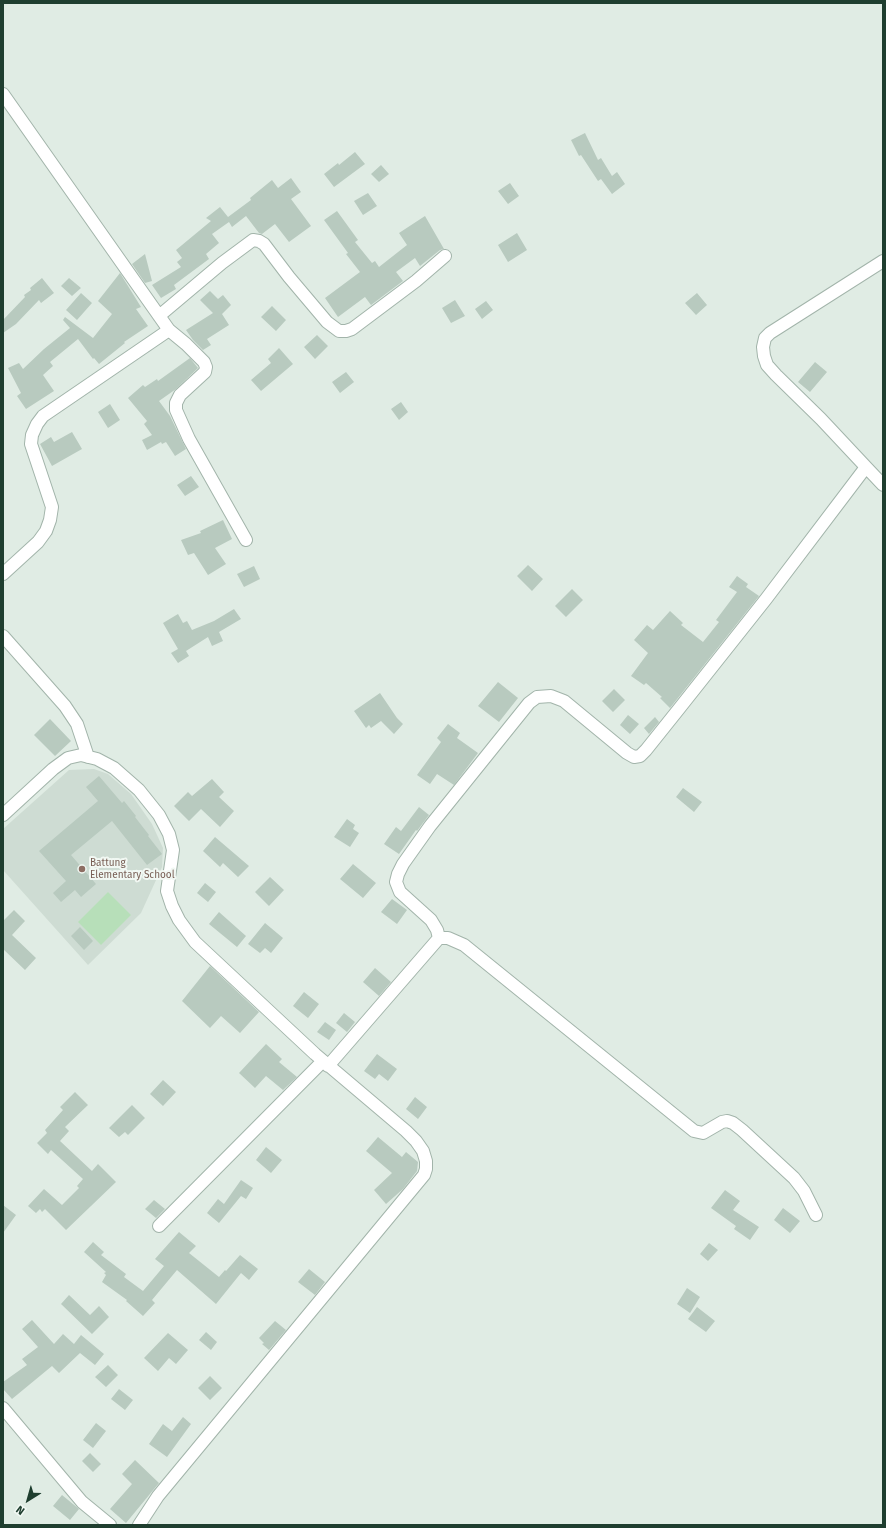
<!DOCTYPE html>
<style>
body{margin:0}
#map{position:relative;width:886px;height:1528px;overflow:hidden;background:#e0ece4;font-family:"Fira Sans",sans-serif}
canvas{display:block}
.frame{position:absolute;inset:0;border:4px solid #1f3e2f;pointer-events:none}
.north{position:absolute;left:8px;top:1480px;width:40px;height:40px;-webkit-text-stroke:3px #f1f8f3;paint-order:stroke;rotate:217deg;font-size:11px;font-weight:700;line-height:16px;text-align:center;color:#1f3e2f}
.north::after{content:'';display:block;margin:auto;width:14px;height:18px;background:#1f3e2f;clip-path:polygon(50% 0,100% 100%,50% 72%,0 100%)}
</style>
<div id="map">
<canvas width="886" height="1528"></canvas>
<div class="frame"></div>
<div class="north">N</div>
</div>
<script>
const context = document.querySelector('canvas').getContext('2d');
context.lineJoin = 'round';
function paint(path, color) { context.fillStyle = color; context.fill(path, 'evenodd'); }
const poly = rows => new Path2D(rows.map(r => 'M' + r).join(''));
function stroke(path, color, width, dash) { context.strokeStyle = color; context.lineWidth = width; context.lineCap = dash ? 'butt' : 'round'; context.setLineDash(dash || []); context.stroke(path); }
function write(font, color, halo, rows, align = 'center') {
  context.font = font + ' "Fira Sans",sans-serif'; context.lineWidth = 4; context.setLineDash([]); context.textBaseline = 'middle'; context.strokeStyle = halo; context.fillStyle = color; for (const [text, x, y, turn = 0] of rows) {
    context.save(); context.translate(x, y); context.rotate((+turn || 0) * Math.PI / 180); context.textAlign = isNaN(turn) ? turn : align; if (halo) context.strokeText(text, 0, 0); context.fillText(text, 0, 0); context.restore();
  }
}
paint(poly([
 [94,769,108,774,131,794,152,824,163,848,162,867,141,913,88,965,3,870,3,829,69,770]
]), '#cedcd3');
paint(poly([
 [108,892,131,915,101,945,78,922]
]), '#b7dfb9');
paint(poly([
 [585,133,598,160,601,158,612,176,617,172,625,184,612,194,601,179,598,181,581,155,579,156,571,140],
 [355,152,365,164,334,187,324,174,338,163,339,165],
 [381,165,389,174,379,182,371,174],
 [291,178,301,192,291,199,311,226,289,242,275,224,262,234,259,233,246,216,232,227,229,222,212,234,219,243,206,254,209,259,174,285,176,289,161,298,152,285,181,267,177,262,182,258,176,250,211,221,206,218,220,207,228,217,251,200,250,198,272,180,278,188],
 [510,183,519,196,508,204,498,191],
 [368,193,377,206,363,215,354,201],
 [337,211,358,240,355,242,372,263,375,261,379,267,407,245,399,233,425,216,444,249,440,250,420,266,415,258,396,272,403,281,371,305,365,297,338,317,325,298,360,272,346,254,348,253,324,220],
 [517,233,527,250,508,262,498,245],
 [145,254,152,281,145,283,132,264],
 [120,273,141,307,136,309,148,326,124,342,125,343,99,364,94,358,93,359,78,339,50,362,53,366,43,375,54,391,26,409,17,396,21,393,8,368,19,363,23,369,44,349,70,328,63,320,65,317,93,338,112,314,98,301],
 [42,278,54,293,41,303,39,300,16,324,3,333,3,320,25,297,24,295,31,290,30,288],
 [69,278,81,288,72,296,61,286],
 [210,291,218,299,223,295,231,305,222,314,229,325,207,339,211,345,203,350,193,340,186,330,213,313,200,300],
 [81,293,92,303,77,320,66,310],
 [697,293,707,305,696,315,685,303],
 [455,300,465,316,451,323,442,308],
 [486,301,493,310,482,319,475,309],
 [272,306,286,320,276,331,261,317],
 [317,335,328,346,315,359,304,347],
 [279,348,293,364,261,391,251,380,271,363,268,359],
 [190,358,198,368,176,389,159,401,170,416,186,449,175,456,166,442,162,444,161,442,147,450,142,440,152,435,144,424,147,421,128,398,143,385,145,387,157,379,158,381],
 [815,362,827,372,810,392,798,382],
 [346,372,354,382,340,393,332,382],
 [401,402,408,412,399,420,391,409],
 [110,404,120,420,108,428,98,412],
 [72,432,82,449,52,466,40,444,51,437,54,442],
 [191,476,199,487,185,496,177,485],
 [223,520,232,539,215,548,226,564,208,575,194,553,188,555,181,540,201,533,200,531],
 [528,565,543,579,532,591,517,576],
 [254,566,260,579,244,587,237,574],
 [737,576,748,584,746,587,759,596,670,708,660,698,662,697,646,683,644,685,631,676,648,653,634,640,647,625,653,630,670,611,683,623,681,625,703,642,719,622,716,620,737,592,729,587],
 [572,589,583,600,566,617,555,606],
 [234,609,241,619,219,632,223,641,212,646,208,637,186,651,189,656,178,663,171,653,178,649,163,623,178,614,183,623,187,621,192,630,214,621],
 [498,682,518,698,499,722,478,706],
 [614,689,625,700,613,712,602,701],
 [380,693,397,718,403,724,394,734,381,721,371,728,369,725,366,728,354,711],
 [628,715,639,724,630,734,620,725],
 [655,717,659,722,649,734,644,728],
 [50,719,71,741,55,756,34,735],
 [448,724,460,733,457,738,478,753,454,785,437,774,430,784,417,775,441,742,437,738],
 [99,776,122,803,124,801,136,816,135,817,149,835,148,836,162,854,147,865,112,821,71,855,96,884,81,897,75,890,61,902,53,893,66,881,39,851,98,801,86,787],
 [212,779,224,792,219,797,234,811,220,827,201,809,189,821,174,806,188,792,192,796],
 [683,788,702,802,694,812,676,797],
 [419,807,429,815,417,831,416,830,399,854,384,844,396,827,401,831],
 [347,819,355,825,353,829,359,833,350,847,334,837],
 [215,837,249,866,238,877,223,863,220,867,203,851],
 [353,864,376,883,363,898,340,879],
 [270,877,284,890,269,906,255,892],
 [205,883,216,892,208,902,197,893],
 [392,899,407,910,397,924,381,912],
 [14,910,25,921,12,935,36,958,25,970,3,949,3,921],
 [219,912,246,936,237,947,209,924],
 [265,923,283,938,271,953,265,948,260,953,248,944],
 [80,927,93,941,84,950,71,936],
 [210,966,259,1012,240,1033,221,1016,210,1028,182,1001],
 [375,968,391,982,379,996,363,982],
 [304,992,319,1004,308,1018,293,1006],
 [344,1013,355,1022,347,1032,336,1023],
 [325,1022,336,1030,329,1040,317,1032],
 [266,1044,282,1059,279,1062,297,1077,283,1090,266,1076,255,1088,239,1073],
 [377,1054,397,1069,388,1081,379,1074,375,1079,364,1071],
 [163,1080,176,1092,163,1106,150,1094],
 [75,1092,88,1105,65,1127,69,1131,60,1141,92,1171,98,1164,116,1182,66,1230,45,1209,42,1212,40,1209,36,1213,28,1206,44,1189,62,1205,79,1188,77,1186,83,1179,51,1150,48,1154,37,1143,47,1133,45,1130,63,1110,60,1107],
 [415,1097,427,1107,418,1119,406,1109],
 [132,1105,145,1118,128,1135,125,1132,119,1137,109,1128],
 [378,1137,402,1157,406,1152,418,1162,417,1171,403,1189,386,1204,374,1190,392,1173,366,1151],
 [266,1147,282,1160,271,1173,256,1160],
 [241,1180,253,1188,246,1199,241,1196,219,1223,207,1213,218,1199,224,1204],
 [725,1190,740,1201,733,1210,759,1227,750,1240,734,1229,736,1226,711,1208],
 [154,1200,165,1209,156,1218,145,1209],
 [3,1205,16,1215,3,1233],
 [783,1208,800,1221,790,1233,774,1220],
 [179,1232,196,1246,189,1253,219,1277,225,1270,226,1271,240,1255,258,1269,249,1280,241,1273,216,1304,177,1270,152,1300,155,1303,143,1316,126,1301,127,1300,102,1282,106,1275,104,1273,106,1272,84,1252,93,1242,104,1252,101,1255,126,1274,124,1277,143,1291,164,1266,155,1259],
 [709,1243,718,1250,708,1261,700,1254],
 [309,1269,325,1282,315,1295,298,1282],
 [687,1288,700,1297,690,1313,677,1304],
 [69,1295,90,1315,99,1306,109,1317,92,1334,61,1304],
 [697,1307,715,1321,706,1332,688,1319],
 [32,1320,54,1344,63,1334,74,1344,81,1335,104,1354,95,1365,80,1353,59,1373,52,1366,12,1399,3,1389,3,1382,27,1365,22,1359,38,1347,22,1329],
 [275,1321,286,1330,269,1350,262,1344,264,1343,259,1338],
 [206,1332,217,1342,211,1350,199,1340],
 [168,1333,188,1350,176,1364,169,1358,158,1371,144,1358],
 [108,1365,118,1375,106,1387,95,1377],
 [210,1376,222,1388,210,1400,198,1388],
 [119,1389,133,1400,125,1410,111,1399],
 [183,1417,191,1424,167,1457,149,1444,163,1424,172,1431],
 [96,1423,106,1431,93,1448,83,1440],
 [90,1453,101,1464,93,1472,82,1461],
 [135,1460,159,1483,126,1523,110,1509,132,1484,122,1474],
 [62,1495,79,1509,70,1520,53,1506]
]), '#b8cabf');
const street = poly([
 [3,94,169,330,186,344,204,362,206,367,205,372,180,395,176,403,176,410,189,439,246,540],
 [159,316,222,263,253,240,259,241,264,244,289,277,327,322,339,331,346,331,352,329,416,281,445,256],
 [866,467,883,485],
 [3,574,38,542,46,531,50,520,52,507,31,444,32,435,37,424,43,416,169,330],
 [3,636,65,706,77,724,88,757],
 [3,815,53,769,68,758,81,755,97,759,114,768,139,790,159,815,169,834,173,850,167,891,172,906,179,920,195,942,315,1054,406,1131,416,1141,423,1151,426,1161,426,1169,424,1175,158,1496,139,1525],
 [439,938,448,938,464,945,694,1131,703,1133,722,1122,727,1121,733,1123,742,1130,794,1178,804,1191,816,1215],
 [328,1066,439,938,437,930,431,920,400,892,396,882,398,874,403,864,430,826,529,703,537,697,551,696,564,701,627,753,634,757,640,756,646,750,678,710,766,599,866,467,821,419,776,375,767,365,764,356,763,347,765,338,770,333,883,261],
 [159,1226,323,1061],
 [3,1408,82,1502,110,1525]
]);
stroke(street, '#a2b4aa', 14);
stroke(street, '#fff', 12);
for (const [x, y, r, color] of [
 [82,869,4,"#8d6e63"]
]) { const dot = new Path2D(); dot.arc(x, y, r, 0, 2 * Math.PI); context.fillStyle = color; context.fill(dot); stroke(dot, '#f1f8f3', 1.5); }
write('10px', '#785e54', '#f1f8f3', [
 ["Battung",90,863],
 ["Elementary School",90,875]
], 'left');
</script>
